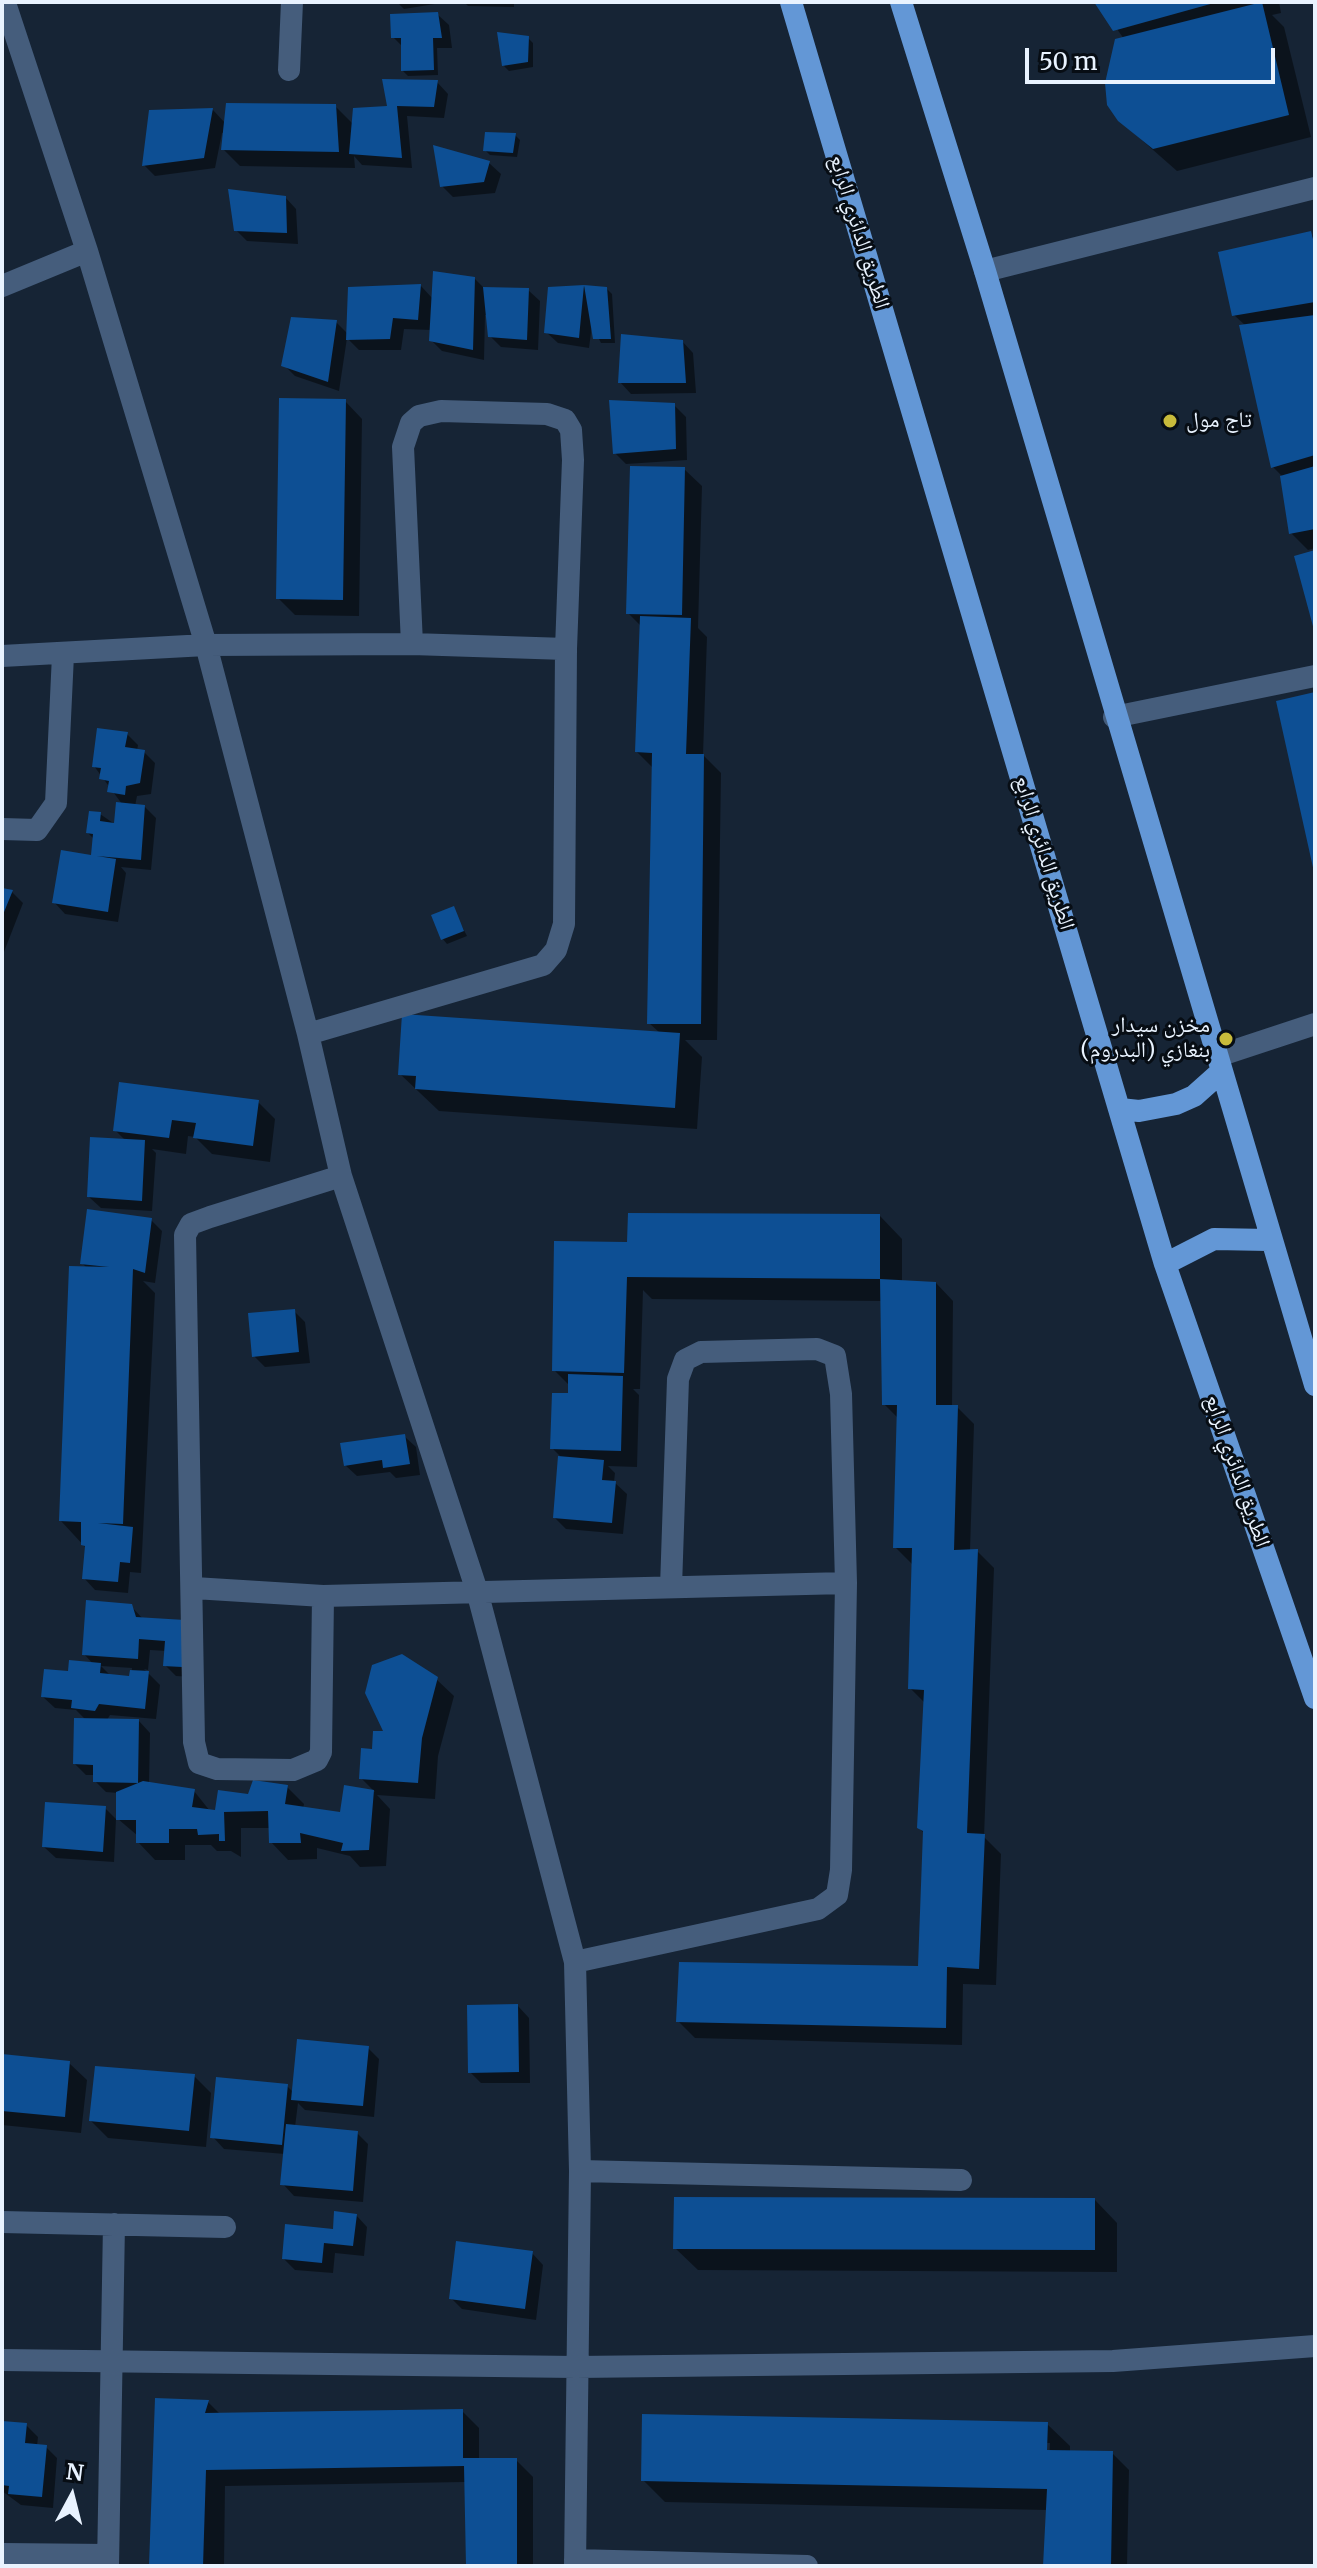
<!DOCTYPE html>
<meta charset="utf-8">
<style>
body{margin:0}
#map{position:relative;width:1317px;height:2568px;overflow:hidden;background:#162435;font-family:Merriweather,serif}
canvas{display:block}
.frame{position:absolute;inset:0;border:4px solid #e9f3ff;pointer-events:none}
.north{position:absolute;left:32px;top:2456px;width:80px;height:80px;-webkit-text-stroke:6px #070d14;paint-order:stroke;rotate:7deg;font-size:22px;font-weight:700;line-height:32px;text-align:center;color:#e9f3ff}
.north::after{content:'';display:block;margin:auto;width:28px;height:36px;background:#e9f3ff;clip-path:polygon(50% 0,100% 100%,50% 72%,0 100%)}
.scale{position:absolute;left:1025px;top:48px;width:250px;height:36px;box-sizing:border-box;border:4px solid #e9f3ff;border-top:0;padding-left:10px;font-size:24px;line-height:28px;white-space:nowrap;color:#e9f3ff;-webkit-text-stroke:6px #070d14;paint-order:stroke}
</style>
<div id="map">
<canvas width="1317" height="2568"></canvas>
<div class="frame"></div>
<div class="north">N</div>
<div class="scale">50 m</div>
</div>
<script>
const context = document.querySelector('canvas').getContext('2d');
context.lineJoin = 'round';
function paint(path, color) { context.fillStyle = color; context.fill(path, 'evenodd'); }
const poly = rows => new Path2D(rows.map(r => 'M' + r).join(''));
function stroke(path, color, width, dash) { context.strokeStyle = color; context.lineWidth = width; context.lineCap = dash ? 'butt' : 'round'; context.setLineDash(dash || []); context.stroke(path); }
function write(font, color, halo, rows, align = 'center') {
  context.font = font + ' Merriweather,"Noto Naskh Arabic",serif'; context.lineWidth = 6; context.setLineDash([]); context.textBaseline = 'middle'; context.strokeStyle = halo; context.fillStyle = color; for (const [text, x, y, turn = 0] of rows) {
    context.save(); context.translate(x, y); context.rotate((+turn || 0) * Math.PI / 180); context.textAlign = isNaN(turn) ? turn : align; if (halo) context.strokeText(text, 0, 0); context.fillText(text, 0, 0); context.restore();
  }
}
paint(poly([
 [397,2,447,2,404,9],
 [464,2,514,2,514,7,468,6],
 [1098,2,1279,2,1281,13,1272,15,1284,27,1311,137,1177,171,1119,120,1124,39],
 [437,14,449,25,452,48,437,48,438,75,408,76,403,71,403,47,393,37],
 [528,38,533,43,533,67,509,71,504,66],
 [437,82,448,94,444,118,407,116,412,168,362,165,354,156,355,168,240,166,223,149,225,133,222,133,215,168,155,176,144,165,213,110,226,124,335,106,354,125],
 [515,135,520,140,517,157,490,155,485,150],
 [489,163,501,174,495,193,453,197,442,186],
 [285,197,296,209,298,244,247,241,236,230],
 [1310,233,1315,238,1315,548,1308,550,1291,533,1282,476,1273,467,1246,326,1234,315],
 [474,278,485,289,528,290,540,301,538,350,501,347,490,336,488,315,485,315,484,360,442,351,431,340,431,330,404,329,401,350,359,350,347,338,339,391,295,376,284,365,336,322,348,334,421,286,433,299],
 [584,287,607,289,612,294,615,343,601,343,592,325,589,348,558,343,546,332],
 [682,341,693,353,696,393,631,394,620,382],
 [345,401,362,419,359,616,295,615,278,598],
 [674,405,686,417,687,460,626,464,615,453],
 [684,469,702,486,698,628,707,637,703,755,721,773,717,1040,685,1040,702,1057,697,1129,439,1111,400,1074,660,1033,649,1023,653,768,637,752,642,627,628,613],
 [127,734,138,745,137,751,144,752,155,763,151,794,137,796,135,806,145,807,156,818,151,870,121,867,126,873,118,922,65,914,54,902,93,858,94,839,88,833,100,814,116,825,122,804,94,766],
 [2,890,12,892,23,903,2,957],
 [453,909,467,936,447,944,442,938],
 [258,1102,275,1119,270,1162,212,1154,195,1137,188,1136,186,1154,152,1149,156,1153,152,1211,101,1208,89,1197,126,1141,115,1130],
 [880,1216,902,1239,902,1282,936,1283,953,1301,952,1407,957,1407,974,1424,970,1551,977,1551,994,1568,984,1837,1001,1854,996,1985,963,1984,962,2045,695,2038,678,2021,920,1968,925,1834,919,1828,925,1703,910,1688,912,1564,895,1547,899,1419,884,1404,882,1301,652,1299,643,1290,640,1389,633,1389,639,1395,637,1467,608,1466,615,1473,614,1482,627,1494,623,1534,566,1529,555,1518,560,1456,552,1448,570,1386,554,1370,626,1244],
 [151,1220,162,1231,155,1283,143,1281,155,1293,141,1573,130,1572,128,1593,95,1590,84,1578,86,1548,61,1521,88,1269,83,1264],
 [294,1311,305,1322,310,1363,265,1367,254,1356],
 [404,1436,416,1447,420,1475,396,1478,390,1472,357,1476,345,1465],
 [131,1606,143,1619,184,1622,192,1677,176,1676,165,1665,166,1651,150,1650,148,1670,144,1669,160,1685,156,1719,110,1715,107,1720,139,1721,150,1733,149,1784,194,1791,210,1811,217,1812,249,1797,287,1787,304,1804,303,1809,342,1815,346,1788,375,1792,361,1778,374,1751,436,1679,454,1696,438,1756,435,1799,377,1795,390,1809,386,1866,360,1867,350,1856,317,1848,317,1859,288,1860,271,1842,270,1828,241,1828,241,1857,231,1851,217,1851,211,1845,185,1845,185,1860,155,1860,138,1842,138,1836,118,1819,118,1793,106,1792,95,1781,95,1775,86,1775,75,1764,86,1720,76,1710,55,1708,43,1697,70,1674,94,1665,84,1654],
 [101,1666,132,1668,131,1678,111,1676],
 [105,1808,116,1819,114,1862,56,1858,44,1847],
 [518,2006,529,2018,530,2083,481,2083,470,2072],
 [368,2048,379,2059,374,2117,305,2110,298,2103,295,2127,357,2133,368,2144,363,2202,294,2196,283,2184,285,2154,224,2149,213,2137,287,2086,294,2093],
 [2,2056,69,2063,87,2080,81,2133,2,2125],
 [194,2076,211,2093,206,2147,108,2138,91,2121],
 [1095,2200,1117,2223,1117,2272,698,2270,675,2248],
 [356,2215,367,2227,364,2256,335,2253,333,2273,295,2270,284,2259],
 [532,2253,543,2265,536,2320,462,2309,451,2298],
 [208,2402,221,2415,462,2411,479,2428,479,2460,516,2460,533,2477,533,2566,468,2566,466,2482,225,2486,224,2566,151,2566],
 [2,2423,26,2425,38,2437,37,2446,46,2447,57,2458,53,2508,21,2505,2,2491],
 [1047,2424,1070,2446,1070,2453,1112,2453,1129,2470,1127,2566,1045,2566,1047,2510,665,2502,643,2480],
 [1046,2443,1050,2443,1049,2460,1045,2460]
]), '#0007');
paint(poly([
 [1094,2,1214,2,1214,3,1113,31],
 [1262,2,1289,115,1153,149,1118,121,1107,105,1105,83,1115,39],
 [438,12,442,38,433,38,434,70,401,71,401,38,391,38,390,14],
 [497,32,529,36,528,62,502,66],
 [382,79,438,80,434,107,397,106,402,158,349,154,353,108,387,106],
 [226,103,336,104,339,152,221,150],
 [213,108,204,158,142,166,149,110],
 [485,132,516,133,513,153,483,151],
 [433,145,490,161,484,182,440,187],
 [228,189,286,196,287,233,234,231],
 [1311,231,1315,247,1315,302,1232,316,1218,252],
 [433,271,475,277,473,350,429,341],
 [421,284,418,320,393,318,390,339,346,340,348,287],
 [584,285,579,338,544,333,548,287],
 [584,285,607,287,611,339,593,339],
 [483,287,529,288,527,340,488,337],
 [1315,315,1315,455,1271,468,1239,325],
 [291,317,337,320,328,382,281,366],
 [621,334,683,340,686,383,618,383],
 [279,398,346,399,343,600,276,599],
 [609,400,675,403,676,449,613,454],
 [630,466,685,467,682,615,626,614],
 [1315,466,1315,529,1289,534,1280,476],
 [1315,550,1315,630,1314,630,1294,556],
 [640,616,691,618,686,754,704,754,701,1024,647,1024,652,753,635,752],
 [1315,692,1315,872,1314,872,1276,701],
 [97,728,128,732,125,747,145,750,140,783,126,786,125,795,107,792,109,781,99,779,101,768,92,767],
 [116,802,145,805,141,860,97,856,116,859,108,912,52,903,61,850,91,855,93,834,86,833,89,811,101,812,100,821,114,823],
 [2,888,13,890,2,917],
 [454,906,464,931,441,940,431,915],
 [402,1014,680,1033,675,1108,415,1089,416,1076,398,1075],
 [119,1082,259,1100,253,1146,193,1138,196,1123,172,1120,169,1138,113,1131],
 [90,1137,145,1140,142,1201,87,1197],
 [87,1209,152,1218,145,1273,133,1269,123,1524,98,1523,133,1527,130,1563,120,1562,118,1582,82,1579,85,1546,81,1545,81,1522,59,1521,69,1266,109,1267,80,1264],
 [628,1213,880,1214,880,1279,627,1277,624,1373,552,1371,554,1241,627,1242],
 [880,1279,936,1282,936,1405,958,1405,954,1550,978,1549,967,1833,985,1834,979,1969,947,1967,946,2028,676,2022,679,1962,918,1966,923,1831,917,1828,924,1690,908,1689,912,1548,893,1548,897,1405,882,1405],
 [295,1309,299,1352,252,1357,248,1313],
 [568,1374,623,1376,621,1451,550,1449,552,1393,568,1393],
 [405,1434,410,1464,383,1468,382,1460,344,1466,340,1443],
 [558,1456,604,1460,602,1480,616,1481,612,1523,553,1518],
 [86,1600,132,1604,136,1617,185,1620,182,1667,163,1666,165,1641,139,1639,138,1659,82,1655],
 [402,1654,438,1677,422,1738,418,1783,359,1779,361,1748,372,1749,373,1731,383,1731,365,1693,372,1665],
 [69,1660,101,1663,100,1673,129,1676,130,1670,149,1671,145,1709,99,1704,95,1711,71,1708,72,1700,41,1697,44,1669,68,1671],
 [74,1718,139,1719,138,1783,93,1782,93,1765,73,1764],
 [253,1780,288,1785,285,1804,340,1812,344,1785,374,1790,369,1850,341,1851,343,1843,300,1833,301,1843,269,1843,268,1811,224,1812,225,1841,219,1841,219,1834,198,1835,197,1829,169,1829,169,1843,136,1843,136,1820,116,1820,116,1792,143,1781,195,1789,192,1807,215,1810,218,1790,248,1794],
 [45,1802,106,1806,103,1852,42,1847],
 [518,2004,519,2072,468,2073,467,2005],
 [297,2039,369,2046,363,2106,291,2100],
 [2,2054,70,2061,65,2117,2,2111],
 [95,2066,195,2074,189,2131,89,2121],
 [216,2077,288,2084,282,2145,210,2138],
 [286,2124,358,2131,353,2191,280,2185],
 [674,2197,1095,2198,1095,2250,673,2249],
 [334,2211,357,2214,353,2246,324,2243,322,2263,282,2259,285,2224,333,2229],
 [456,2241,533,2251,525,2309,449,2299],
 [155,2398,209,2400,205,2413,463,2409,463,2458,517,2458,517,2566,466,2566,464,2466,206,2470,203,2566,149,2566],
 [642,2414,1048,2422,1047,2450,1113,2451,1111,2566,1043,2566,1047,2489,641,2481],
 [2,2421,27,2423,25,2443,47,2445,42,2497,8,2494,9,2486,2,2485]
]), '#0d4f94');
stroke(poly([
 [6,6,87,251,206,645,308,1034,341,1176,477,1591,575,1962,580,2171,575,2566],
 [289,70,292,2],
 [985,271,1315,188],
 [2,286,87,251],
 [2,656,206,645,412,644,566,649],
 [1114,717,1315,676],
 [2,829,37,830,56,803,63,655],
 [308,1034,543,965,556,950,564,924,566,649,573,460,571,430,565,420,547,414,441,411,419,416,411,423,403,447,412,644],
 [1218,1056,1315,1024],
 [194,1588,323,1596,846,1583],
 [323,1596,321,1752,317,1760,293,1770,217,1769,199,1763,194,1742,185,1235,191,1224,210,1217,341,1176],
 [575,1962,818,1909,837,1895,841,1870,846,1583,841,1394,835,1356,817,1349,701,1352,685,1360,678,1379,671,1587],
 [580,2171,961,2180],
 [2,2222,225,2227],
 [2,2360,576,2367,1113,2361,1315,2346],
 [2,2554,108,2555],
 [575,2560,807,2566],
 [108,2566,114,2224]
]), '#455d7c', 22);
stroke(poly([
 [791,2,1165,1264,1315,1698],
 [901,2,985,271,1315,1385],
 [1120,1109,1139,1111,1176,1104,1194,1096,1222,1071],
 [1165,1264,1214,1239,1269,1240]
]), '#6397d6', 22);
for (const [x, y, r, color] of [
 [1170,421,8,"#c8bb3b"],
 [1226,1039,8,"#c8bb3b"]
]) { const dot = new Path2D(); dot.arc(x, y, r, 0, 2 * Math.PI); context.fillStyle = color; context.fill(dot); stroke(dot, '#070d14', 3); }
write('22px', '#e9f3ff', '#070d14', [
 ["الطريق الدائري الرابع",859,232,73],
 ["الطريق الدائري الرابع",1044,853,73],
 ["الطريق الدائري الرابع",1237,1471,71]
]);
write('22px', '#e9f3ff', '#070d14', [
 ["تاج مول",1186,421],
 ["مخزن سيدار",1210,1026,"right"],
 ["بنغازي (البدروم)",1210,1051,"right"]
], 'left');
</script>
